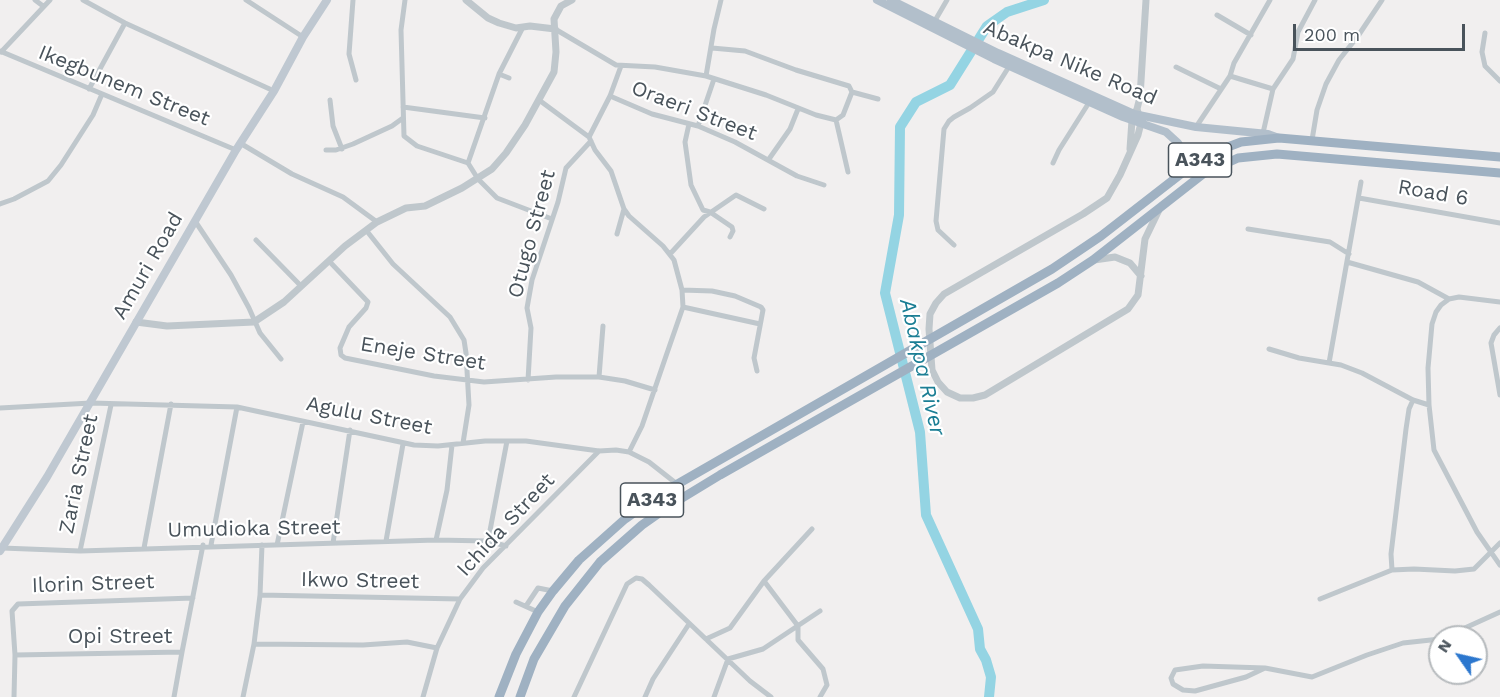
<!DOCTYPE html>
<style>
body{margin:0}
#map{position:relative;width:1500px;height:697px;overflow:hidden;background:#f1efef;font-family:"Work Sans",sans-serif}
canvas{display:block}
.north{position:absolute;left:1428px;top:625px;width:60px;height:60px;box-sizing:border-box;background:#fff;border:2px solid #b6babd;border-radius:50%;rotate:304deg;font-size:16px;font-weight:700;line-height:24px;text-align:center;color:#49535b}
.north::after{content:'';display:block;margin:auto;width:21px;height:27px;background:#2c77ce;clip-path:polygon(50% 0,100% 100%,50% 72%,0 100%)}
.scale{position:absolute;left:1293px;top:24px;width:172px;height:27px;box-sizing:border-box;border:3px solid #49535b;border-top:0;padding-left:8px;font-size:18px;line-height:21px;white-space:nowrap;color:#49535b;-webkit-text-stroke:4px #fff;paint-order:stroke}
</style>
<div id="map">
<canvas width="1500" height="697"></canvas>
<div class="north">N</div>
<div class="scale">200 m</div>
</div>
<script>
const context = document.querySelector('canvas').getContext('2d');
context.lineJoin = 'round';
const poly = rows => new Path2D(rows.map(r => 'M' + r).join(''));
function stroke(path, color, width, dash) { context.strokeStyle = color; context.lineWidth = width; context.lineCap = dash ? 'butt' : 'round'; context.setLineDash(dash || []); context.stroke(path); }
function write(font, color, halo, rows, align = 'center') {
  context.font = font + ' "Work Sans",sans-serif'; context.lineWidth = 4.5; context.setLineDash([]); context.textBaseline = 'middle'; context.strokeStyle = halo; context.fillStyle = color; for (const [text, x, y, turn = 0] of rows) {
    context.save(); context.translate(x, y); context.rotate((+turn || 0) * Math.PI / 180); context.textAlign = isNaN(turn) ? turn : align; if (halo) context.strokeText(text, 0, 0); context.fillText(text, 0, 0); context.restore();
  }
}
stroke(poly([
 [989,697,991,677,986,660,980,649,978,629,926,515,920,432,885,293,899,215,900,127,916,102,950,85,987,26,1007,12,1044,0]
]), '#94d4e3', 10);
stroke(poly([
 [35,0,43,6],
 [83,0,125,23,274,91],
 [246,0,303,37],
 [353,0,349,54,356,80],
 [405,0,401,30,404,136,417,146,468,163,478,179,497,198,552,219],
 [1217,15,1251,35],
 [933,24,947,0],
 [555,29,616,65,655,67,706,76,766,95,816,115,836,120,843,115,852,92,849,86,796,70,745,51,712,48],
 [1485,33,1482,52,1485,66,1500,81],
 [0,51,236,150],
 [1,52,50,0],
 [1176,67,1221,89],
 [499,74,509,78],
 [706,76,714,29,721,0],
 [1230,76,1273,89],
 [89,89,125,23],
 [852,92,878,99],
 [610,96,652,114,698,126,735,142,797,176,824,185],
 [330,100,333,126,342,149],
 [539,100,589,137,595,150,611,171,624,209,629,216,663,246,674,260,682,290,683,307,666,356,642,426,629,452],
 [403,107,485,118],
 [836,120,848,172],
 [689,124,685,142,691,185,703,210,710,212,732,227,733,231,730,237],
 [698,126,714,79],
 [1196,127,1230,76,1234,63,1270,0],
 [1263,133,1273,89,1293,59,1298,32,1315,0],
 [589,137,610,96,621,66],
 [1312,140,1317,110,1326,84,1339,60,1358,36,1382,0],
 [240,143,292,174,343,197,377,222],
 [326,150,336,150,353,144,392,126,403,118],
 [769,159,790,129,798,109],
 [468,163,499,74,523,27],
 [1053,163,1059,150,1090,101],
 [1359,198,1500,223],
 [0,204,14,199,48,181,61,165,93,115,102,94],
 [195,221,231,275,249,308,260,333,281,359],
 [1248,229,1330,242,1349,254],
 [366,230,393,264,450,317,464,340,466,353,469,405,463,443],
 [617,234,624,209],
 [256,240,301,286],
 [954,245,938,230,936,221,944,129,949,121,954,117,970,108,993,92,1010,65],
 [670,254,704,217,736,195,764,209],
 [329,261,368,302,366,308,349,327,340,348,341,355,345,358,434,376,484,382,556,377,599,377,625,381,655,390],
 [1347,262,1418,282,1449,299],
 [682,290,712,291,735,296,761,307,763,310,754,358,757,371],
 [1500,302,1459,297,1449,299,1441,305,1436,312,1432,324,1428,368,1429,405,1434,450,1477,532,1500,565],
 [683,307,760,324],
 [1500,328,1494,335,1491,343,1500,395],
 [1269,349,1299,358,1341,365,1362,373,1413,400,1429,405],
 [1329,363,1361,182],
 [599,377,603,326],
 [528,380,531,328,527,308,532,280,558,202,566,168,591,141],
 [0,408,91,403,237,407,414,445,438,446,485,441,526,441,599,451,616,450,629,452,649,462,677,484],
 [436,540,447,490,452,445],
 [386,541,403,444],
 [488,541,507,441],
 [333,543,350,430],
 [211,545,237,407],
 [277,545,303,422],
 [2,548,80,551,436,540,488,541,506,546],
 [144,548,171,404],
 [80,551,111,405],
 [1392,570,1391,554,1406,429,1409,409,1413,400],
 [764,581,798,626,798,640,823,669,827,685,820,697],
 [260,595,460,599],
 [1320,599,1392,570,1414,569,1455,571,1474,569,1500,543],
 [516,602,538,612],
 [526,606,538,588,553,591],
 [1445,637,1500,612],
 [706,639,730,628,764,581,812,529],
 [254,644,363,645,407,642,437,648],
 [182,652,203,545],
 [15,655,182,652,174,697],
 [728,659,763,649,820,611],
 [1265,668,1246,677,1195,691,1183,690,1173,684,1171,678,1175,670,1203,666,1265,668,1312,677,1367,655,1403,643,1440,639],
 [14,697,15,655,12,611,18,604,193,598],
 [243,697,254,644,260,595,262,545],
 [423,697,437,648,460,599,483,568,599,451],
 [574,697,627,584,636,578,642,579,649,585,750,681,771,697],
 [645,697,653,679,689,624],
 [714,697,728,659]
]), '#bfc7cc', 5);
stroke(poly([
 [466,0,488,18,499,23,516,28,530,26,555,29],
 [1137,109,1141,123,1138,135,1120,175,1107,198,1083,214,944,294,936,303,930,314,929,329,932,370,938,382,947,392,960,398,973,398,985,395,1128,309,1138,295,1145,239,1159,210],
 [1130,149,1132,120,1137,109,1140,97,1146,0],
 [1094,260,1115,257,1130,263,1141,276],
 [136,322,167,326,254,322,284,302,345,246,377,222,406,208,425,206,462,188,492,169,506,153,525,125,554,72,556,52,554,19,561,6,572,0]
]), '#bfc7cc', 7);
stroke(poly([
 [0,551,47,477,236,150,274,91,303,37,327,0]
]), '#bfc8d1', 8);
stroke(poly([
 [877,0,994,59,1123,117,1166,132,1178,143,1182,150,1181,162,1172,181],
 [891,0,998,53,1134,114,1196,127,1268,134,1279,138]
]), '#b2bfcb', 8);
stroke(poly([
 [499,697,516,654,538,612,553,591,579,560,625,519,662,493,1052,269,1101,236,1195,163,1212,153,1241,142,1279,138,1500,157],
 [520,697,534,659,565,606,600,562,642,525,669,506,720,475,1058,283,1093,260,1203,174,1238,158,1277,154,1500,173]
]), '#9fb1c2', 9);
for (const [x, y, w] of [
 [1200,160,63],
 [652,500,63]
]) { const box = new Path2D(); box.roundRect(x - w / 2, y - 17, w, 34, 4.5); context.fillStyle = '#fff'; context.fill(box); stroke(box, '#49535b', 1.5); }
write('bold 20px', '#49535b', null, [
 ["A343",1200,160],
 ["A343",652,500]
]);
write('21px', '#49535b', '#fff', [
 ["Abakpa Nike Road",1070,63,23],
 ["Ikegbunem Street",124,86,22],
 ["Oraeri Street",694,111,21],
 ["Road 6",1433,193,10],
 ["Otugo Street",532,234,-75],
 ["Amuri Road",148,266,-60],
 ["Eneje Street",423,354,9],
 ["Agulu Street",369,416,11],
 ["Zaria Street",79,474,-78],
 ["Ichida Street",506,525,-47],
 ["Umudioka Street",254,529,-1],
 ["Ikwo Street",360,581,1],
 ["Ilorin Street",93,584,-2],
 ["Opi Street",120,637]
]);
write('italic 22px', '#1b7e94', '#fff', [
 ["Abakpa River",922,367,77]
]);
</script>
